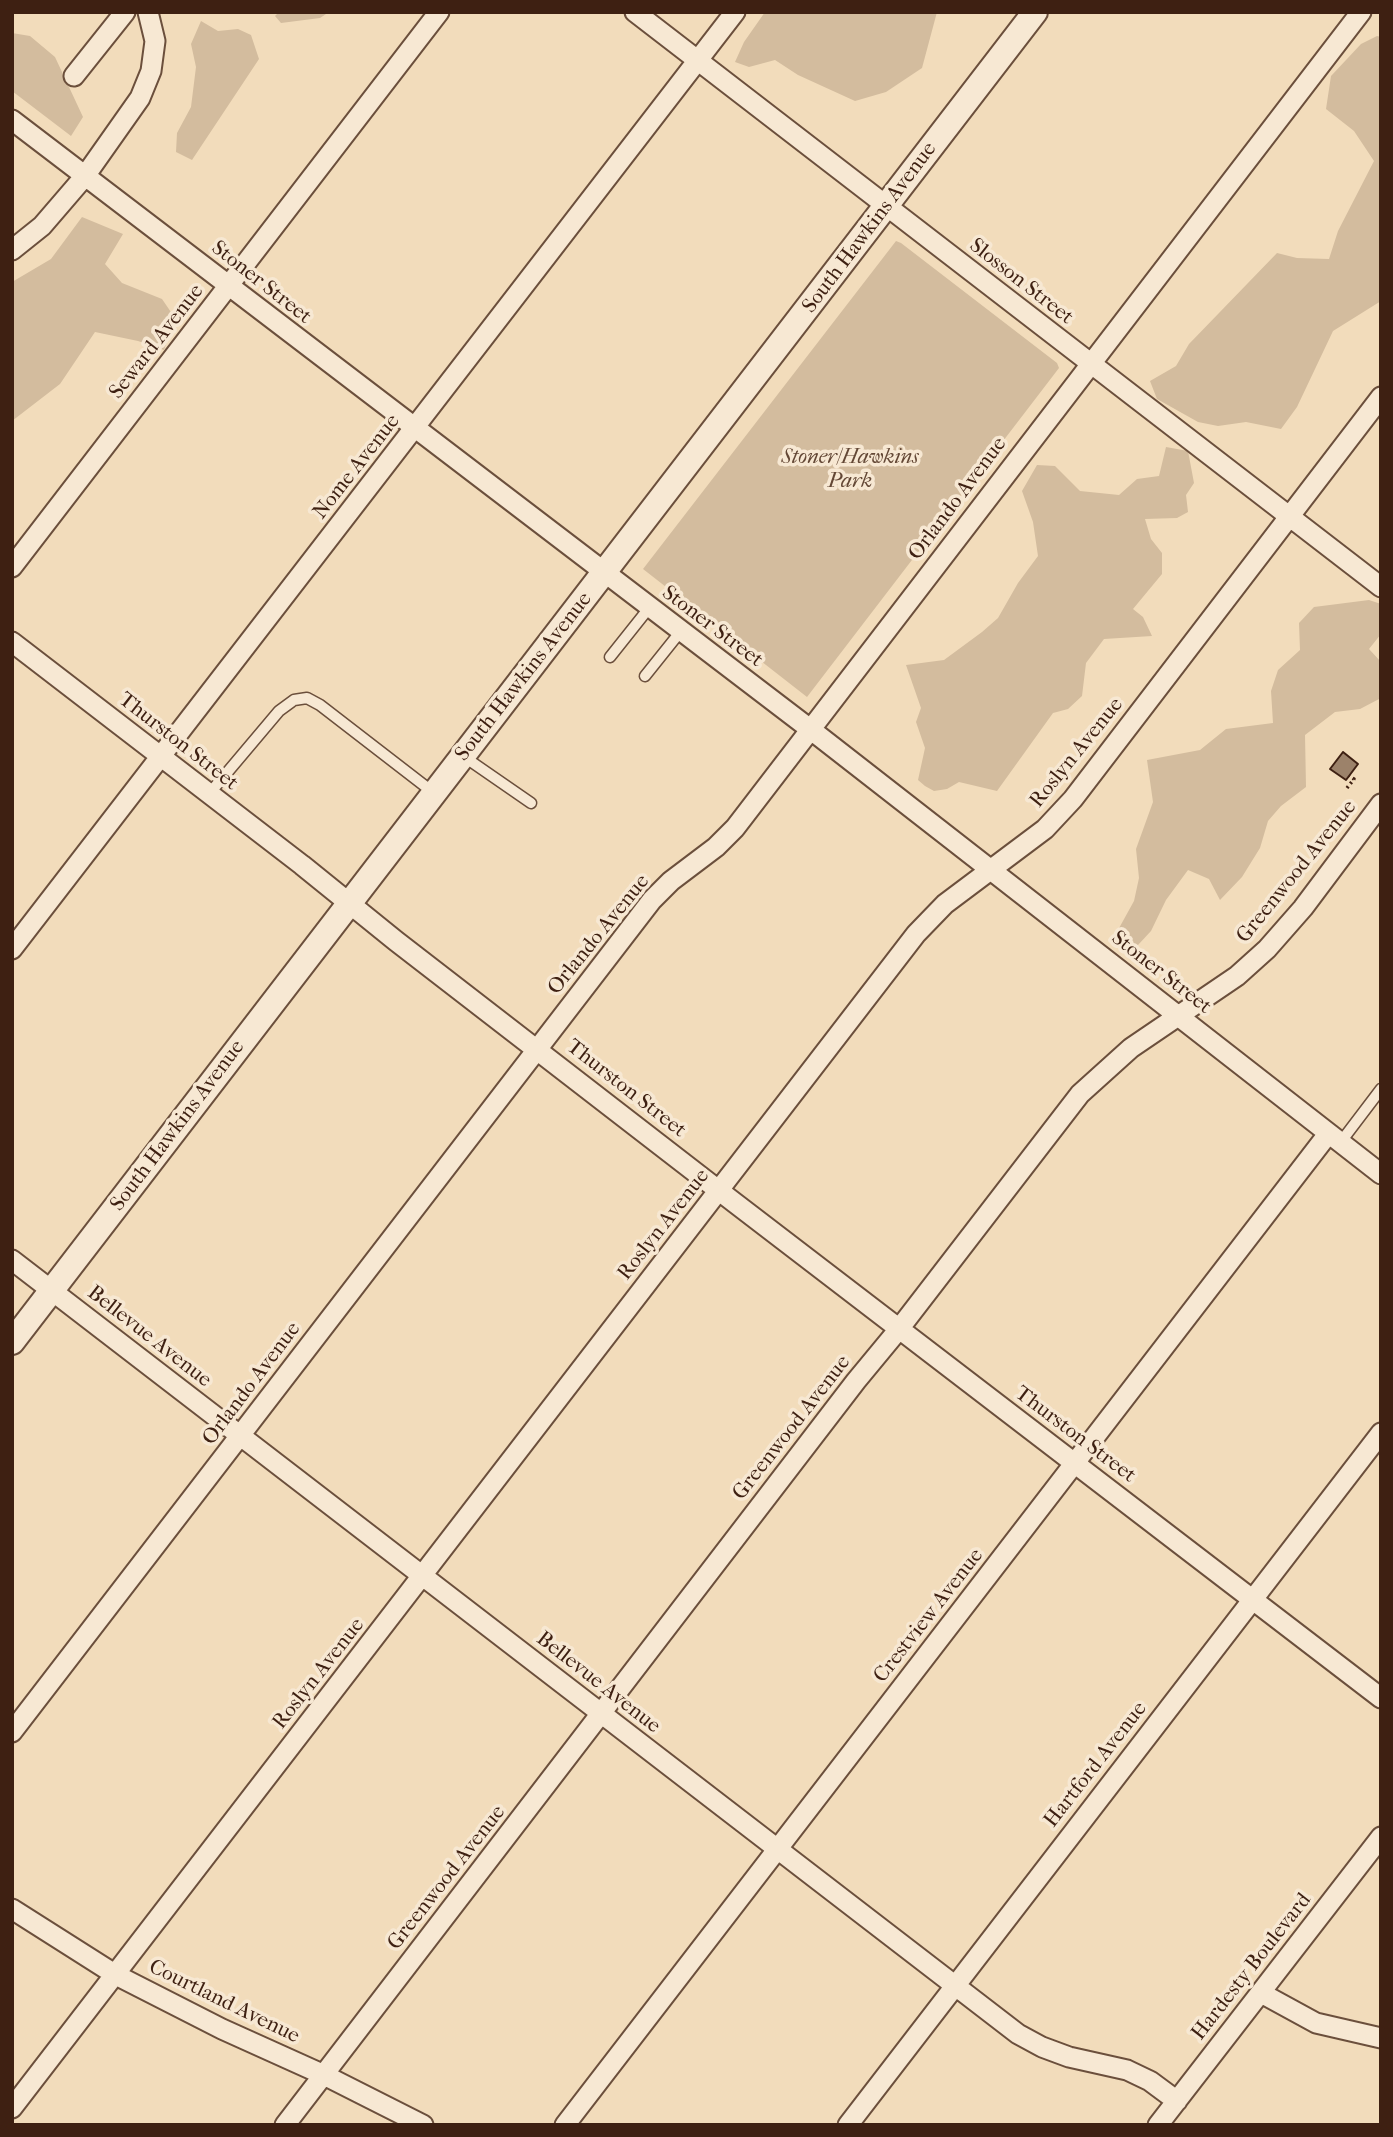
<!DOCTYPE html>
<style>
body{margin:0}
#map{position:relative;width:1393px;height:2137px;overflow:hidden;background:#f2dcbb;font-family:"IM FELL French Canon",serif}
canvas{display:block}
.frame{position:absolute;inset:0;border:14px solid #3e2012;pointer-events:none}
</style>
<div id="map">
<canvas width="1393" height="2137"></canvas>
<div class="frame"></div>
</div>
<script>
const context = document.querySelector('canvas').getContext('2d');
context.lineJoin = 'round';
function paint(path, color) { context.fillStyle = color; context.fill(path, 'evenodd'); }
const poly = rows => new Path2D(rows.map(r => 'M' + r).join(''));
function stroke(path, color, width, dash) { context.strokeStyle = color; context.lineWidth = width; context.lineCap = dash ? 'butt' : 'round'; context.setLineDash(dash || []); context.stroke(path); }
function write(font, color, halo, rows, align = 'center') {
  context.font = font + ' "IM FELL French Canon",serif'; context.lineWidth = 7; context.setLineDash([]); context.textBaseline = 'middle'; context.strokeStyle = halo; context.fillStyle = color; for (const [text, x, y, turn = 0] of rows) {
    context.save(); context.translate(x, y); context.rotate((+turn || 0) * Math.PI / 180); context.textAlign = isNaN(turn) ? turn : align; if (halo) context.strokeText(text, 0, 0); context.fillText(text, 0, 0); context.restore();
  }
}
paint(poly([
 [279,12,329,12,320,18,281,23,275,16],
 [765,12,937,12,922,68,886,92,855,101,798,75,775,60,749,67,735,62,744,42],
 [201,21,218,31,238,29,251,35,259,59,192,160,176,152,177,133,191,107,196,67,191,44],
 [12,33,30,36,55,57,83,117,71,136,12,91],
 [1377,36,1381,37,1381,301,1333,331,1297,407,1281,429,1246,422,1218,426,1198,422,1157,399,1150,381,1176,366,1189,344,1277,253,1297,258,1329,259,1338,231,1374,161,1354,131,1326,109,1331,76,1361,44],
 [82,217,123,234,105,264,122,283,162,299,175,318,164,350,138,341,95,332,60,384,12,421,12,282,51,259],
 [896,241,901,243,1057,363,1059,368,807,697,643,569],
 [1166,447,1188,451,1194,483,1186,495,1188,512,1177,518,1145,519,1151,539,1162,553,1162,574,1133,609,1143,617,1152,636,1104,639,1086,663,1082,696,1068,709,1053,713,997,791,959,782,947,789,934,791,925,786,918,780,925,748,916,722,921,708,906,665,944,660,982,632,998,618,1018,583,1038,556,1033,522,1022,491,1037,465,1055,466,1080,491,1119,495,1137,479,1159,476],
 [1369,600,1381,604,1381,634,1369,649,1381,662,1381,698,1360,709,1335,712,1305,735,1306,787,1281,806,1268,821,1260,848,1242,877,1220,900,1209,879,1188,870,1166,900,1151,931,1138,945,1120,947,1118,930,1134,901,1139,878,1136,849,1153,802,1147,760,1200,750,1226,729,1273,723,1271,691,1278,670,1300,650,1299,623,1314,607]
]), '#d3bc9e');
const building = poly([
 [1343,752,1358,764,1346,780,1330,769,1343,752]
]);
paint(building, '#9c826a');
stroke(building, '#3e2012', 2);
const service = poly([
 [610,657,649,608],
 [645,676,681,631],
 [463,756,531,803],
 [209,794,279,711,294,700,307,698,320,705,434,793],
 [1340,1143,1381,1089]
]);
const minor = poly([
 [635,12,1381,587],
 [74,76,125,12],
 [12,120,810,729,1381,1174],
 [12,250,42,226,85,176,140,98,151,71,155,41,148,12],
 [12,567,439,12],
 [12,642,302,865,396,941,735,1203,1381,1698],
 [12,949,735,12],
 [12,1260,1018,2034,1042,2047,1069,2057,1127,2070,1150,2081,1177,2101],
 [12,1732,652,900,671,881,716,847,735,828,1361,12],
 [12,1909,116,1975,222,2029,324,2075,423,2125],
 [1261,1993,1316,2023,1381,2038],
 [12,2108,916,934,945,904,1045,829,1073,799,1381,397],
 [285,2125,856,1381,899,1329,1080,1094,1131,1048,1237,976,1267,949,1303,908,1381,804],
 [565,2125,1328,1134],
 [848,2125,1381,1433],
 [1158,2125,1381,1837]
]);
const tertiary = poly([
 [12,1342,1035,12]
]);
stroke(service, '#6b4f3c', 13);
stroke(minor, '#6b4f3c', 23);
stroke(tertiary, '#6b4f3c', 28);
stroke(poly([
 [1347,788,1354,779,1349,776]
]), '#3e2012', 3.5, [2, 3.5]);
stroke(service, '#f7e8d3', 10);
stroke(minor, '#f7e8d3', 19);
stroke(tertiary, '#f7e8d3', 24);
write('21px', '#3e2012', '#f7e8d3', [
 ["South Hawkins Avenue",870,228,-53],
 ["Slosson Street",1021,282,38],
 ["Stoner Street",261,283,38],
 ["Seward Avenue",157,342,-52],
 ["Nome Avenue",357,467,-52],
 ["Orlando Avenue",958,499,-53],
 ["Stoner Street",712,627,37],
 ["South Hawkins Avenue",524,677,-52],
 ["Thurston Street",178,742,38],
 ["Roslyn Avenue",1077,753,-51],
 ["Greenwood Avenue",1297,872,-51],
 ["Orlando Avenue",599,935,-51],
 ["Stoner Street",1161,973,38],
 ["Thurston Street",626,1089,38],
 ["South Hawkins Avenue",178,1126,-53],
 ["Roslyn Avenue",664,1225,-52],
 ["Bellevue Avenue",149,1337,38],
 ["Orlando Avenue",252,1384,-53],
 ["Greenwood Avenue",792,1428,-52],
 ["Thurston Street",1075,1435,37],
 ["Crestview Avenue",929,1616,-52],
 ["Roslyn Avenue",319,1674,-52],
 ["Bellevue Avenue",598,1683,38],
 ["Hartford Avenue",1096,1765,-52],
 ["Greenwood Avenue",447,1878,-52],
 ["Hardesty Boulevard",1252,1967,-52],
 ["Courtland Avenue",224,2002,26]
]);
write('italic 21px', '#634735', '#f7e8d3', [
 ["Stoner/Hawkins",850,458],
 ["Park",850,482]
]);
</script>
